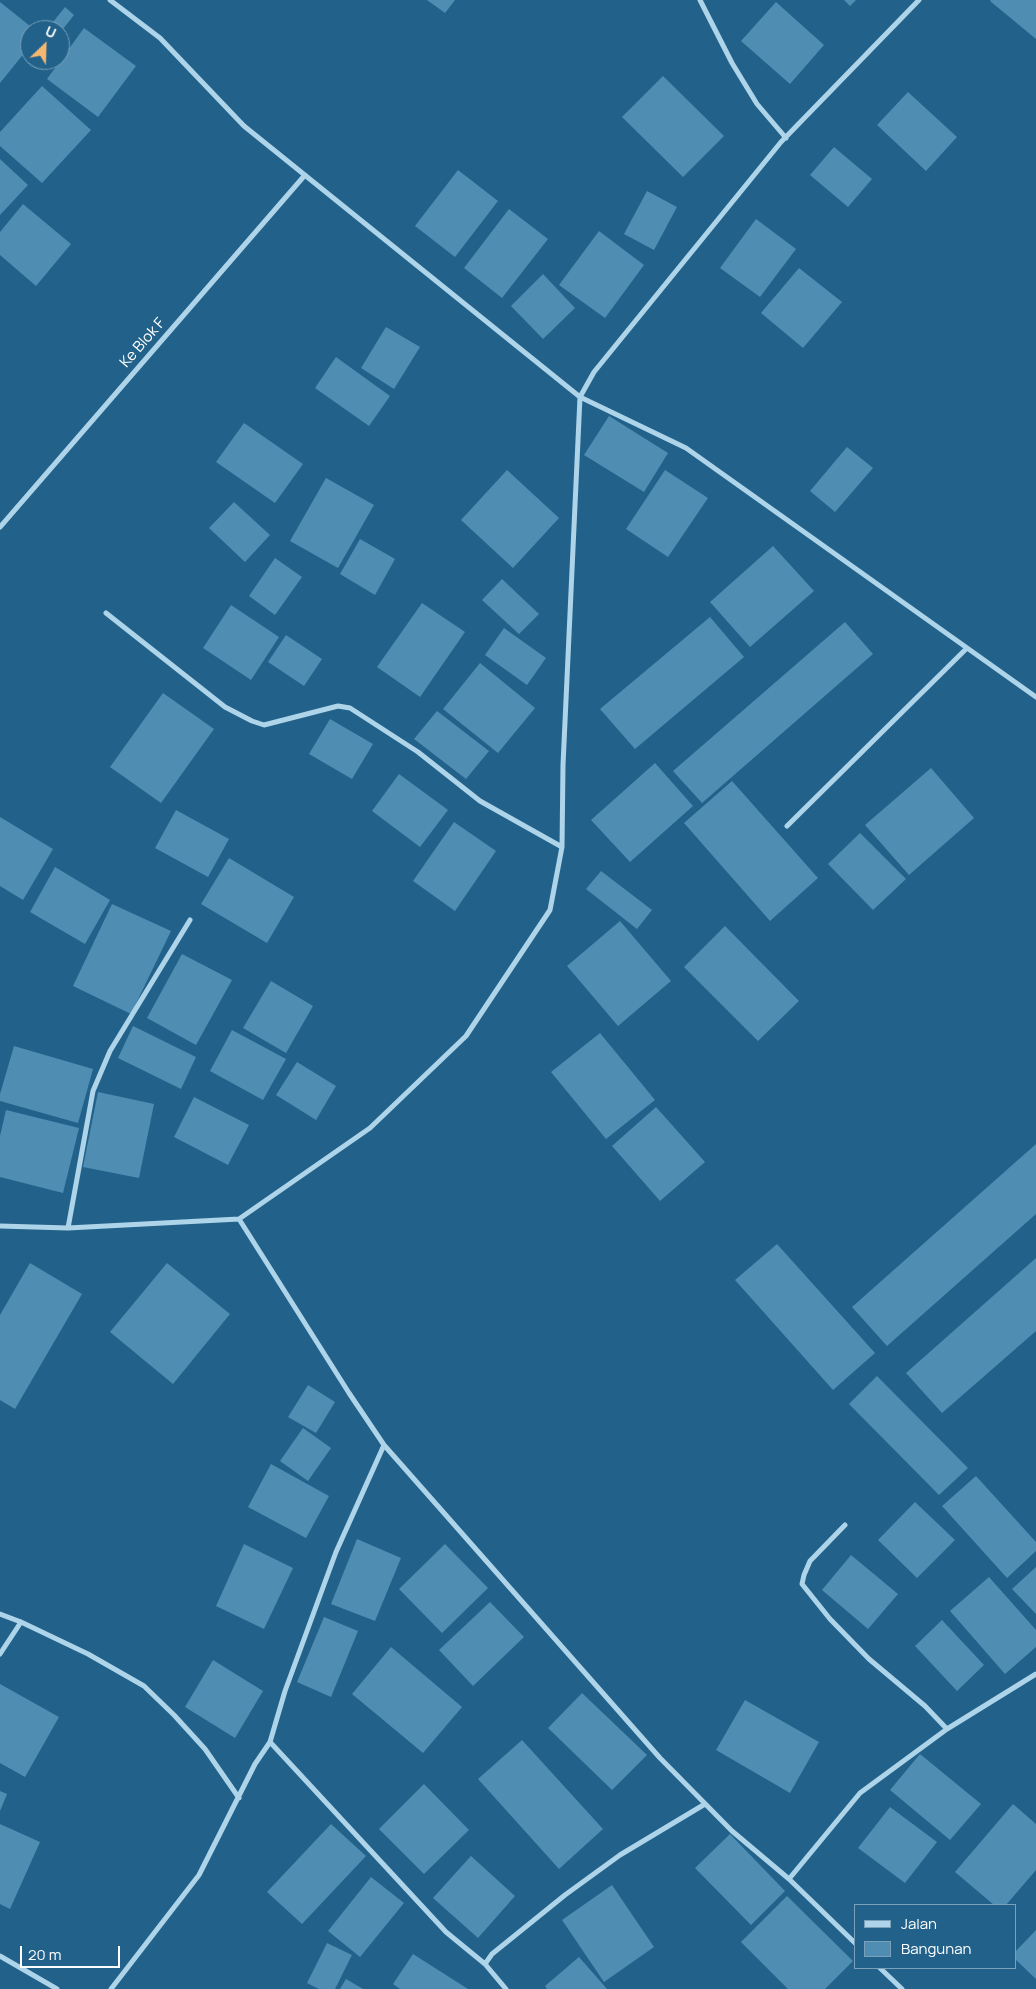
<!DOCTYPE html>
<style>
body{margin:0}
#map{position:relative;width:1036px;height:1989px;overflow:hidden;background:#22628a;font-family:Manrope,sans-serif}
canvas{display:block}
.legend{position:absolute;left:854px;top:1904px;width:162px;height:65px;box-sizing:border-box;background:#22628a;border:1px solid #7aa1b9;margin:0;padding:6px 9px;list-style:none;font-size:15px;color:#fff}
.legend li{display:flex;align-items:center;gap:10px;height:25px}
.legend b{width:25px;border:1px solid #7aa1b9}
.north{position:absolute;left:20px;top:20px;width:50px;height:50px;box-sizing:border-box;background:#22628a;border:1px solid #7aa1b9;border-radius:50%;rotate:24deg;font-size:14px;font-weight:700;line-height:20px;text-align:center;color:#fff}
.north::after{content:'';display:block;margin:auto;width:18px;height:22px;background:#f6b771;clip-path:polygon(50% 0,100% 100%,50% 72%,0 100%)}
.scale{position:absolute;left:20px;top:1946px;width:100px;height:22px;box-sizing:border-box;border:2px solid #fff;border-top:0;padding-left:6px;font-size:15px;line-height:18px;white-space:nowrap;color:#fff;-webkit-text-stroke:4px #22628a;paint-order:stroke}
</style>
<div id="map">
<canvas width="1036" height="1989"></canvas>
<ul class="legend">
<li><b style="height:6px;background:#aed4ea"></b>Jalan</li>
<li><b style="height:14px;background:#4f8db3"></b>Bangunan</li>
</ul>
<div class="north">U</div>
<div class="scale">20 m</div>
</div>
<script>
const context = document.querySelector('canvas').getContext('2d');
context.lineJoin = 'round';
function paint(path, color) { context.fillStyle = color; context.fill(path, 'evenodd'); }
const poly = rows => new Path2D(rows.map(r => 'M' + r).join(''));
function stroke(path, color, width, dash) { context.strokeStyle = color; context.lineWidth = width; context.lineCap = dash ? 'butt' : 'round'; context.setLineDash(dash || []); context.stroke(path); }
function write(font, color, halo, rows, align = 'center') {
  context.font = font + ' Manrope,sans-serif'; context.lineWidth = 4; context.setLineDash([]); context.textBaseline = 'middle'; context.strokeStyle = halo; context.fillStyle = color; for (const [text, x, y, turn = 0] of rows) {
    context.save(); context.translate(x, y); context.rotate((+turn || 0) * Math.PI / 180); context.textAlign = isNaN(turn) ? turn : align; if (halo) context.strokeText(text, 0, 0); context.fillText(text, 0, 0); context.restore();
  }
}
paint(poly([
 [427,0,455,0,445,13],
 [844,0,856,0,850,6],
 [991,0,1036,0,1036,39,990,1],
 [0,2,35,30,30,30,30,46,0,83],
 [776,2,824,45,790,84,741,41],
 [65,7,74,15,63,29,53,22],
 [84,28,136,66,98,117,47,79],
 [663,76,724,136,683,177,622,117],
 [42,86,91,130,42,183,0,146,0,132],
 [908,92,957,137,926,171,877,125],
 [834,147,872,179,848,207,810,175],
 [0,159,28,185,0,215],
 [458,170,498,201,455,257,415,226],
 [647,191,677,207,654,250,624,234],
 [23,204,71,244,36,286,0,255,0,232],
 [509,209,548,239,502,298,464,268],
 [756,219,796,249,760,297,720,268],
 [599,231,644,265,605,318,559,285],
 [799,268,842,302,803,348,761,313],
 [543,274,575,308,543,339,511,306],
 [386,327,420,347,394,389,361,368],
 [336,357,390,396,369,426,315,388],
 [609,416,668,453,644,492,584,455],
 [244,423,303,464,275,503,216,462],
 [847,447,873,468,835,512,810,491],
 [507,470,559,518,513,568,461,520],
 [665,470,708,498,668,557,626,529],
 [326,478,374,505,338,568,290,541],
 [234,502,270,535,245,562,209,528],
 [360,539,395,559,375,595,340,574],
 [773,546,814,591,750,647,710,602],
 [275,558,302,577,275,615,249,596],
 [502,579,539,614,519,634,482,600],
 [422,603,465,632,420,697,377,667],
 [231,605,279,637,251,680,203,648],
 [710,617,744,657,635,749,600,709],
 [845,622,873,654,702,803,673,771],
 [504,628,546,658,527,685,485,655],
 [286,635,322,659,304,686,268,662],
 [480,663,535,708,498,753,443,709],
 [163,693,214,729,161,803,110,767],
 [437,711,489,751,466,779,414,739],
 [330,719,373,744,352,779,309,754],
 [655,763,693,806,630,862,591,820],
 [931,768,974,818,909,875,865,825],
 [399,774,448,810,420,847,372,811],
 [732,781,818,878,770,921,684,823],
 [176,810,229,839,208,877,155,848],
 [0,817,53,849,23,900,0,886],
 [454,822,496,851,455,911,413,881],
 [860,833,906,879,873,910,828,864],
 [229,858,294,897,267,943,201,904],
 [55,867,110,900,85,944,30,912],
 [601,871,652,910,637,929,586,889],
 [112,904,171,931,131,1014,73,986],
 [620,921,671,981,618,1026,567,966],
 [725,926,799,1001,758,1041,684,967],
 [182,954,232,980,196,1045,147,1018],
 [271,981,313,1006,286,1053,243,1028],
 [133,1026,196,1057,181,1089,118,1058],
 [232,1030,286,1059,263,1100,210,1071],
 [600,1033,655,1100,606,1139,551,1072],
 [14,1046,93,1069,78,1123,0,1101,0,1094],
 [297,1062,336,1086,316,1120,276,1095],
 [98,1092,154,1104,139,1178,83,1167],
 [194,1097,249,1125,228,1165,174,1137],
 [656,1107,705,1162,660,1201,612,1146],
 [6,1110,79,1128,63,1193,0,1177,0,1136],
 [1036,1144,1036,1214,887,1346,852,1307],
 [777,1244,875,1353,833,1390,735,1280],
 [1036,1258,1036,1331,942,1413,906,1373],
 [30,1263,82,1294,15,1409,0,1400,0,1315],
 [167,1263,230,1314,173,1384,110,1332],
 [877,1376,968,1468,939,1495,849,1404],
 [308,1385,335,1402,316,1433,288,1417],
 [303,1428,331,1448,308,1481,280,1461],
 [271,1464,329,1496,306,1538,248,1507],
 [976,1476,1036,1542,1036,1551,1007,1578,942,1506],
 [915,1502,955,1540,917,1578,878,1540],
 [357,1539,401,1558,375,1621,331,1604],
 [244,1544,293,1568,264,1629,216,1606],
 [445,1544,488,1588,442,1633,399,1589],
 [851,1555,898,1594,868,1629,822,1590],
 [1036,1567,1036,1614,1012,1589],
 [989,1577,1036,1630,1036,1647,1005,1674,950,1611],
 [490,1602,524,1637,473,1686,439,1650],
 [324,1617,358,1631,331,1697,297,1682],
 [942,1620,984,1665,957,1691,915,1646],
 [391,1647,462,1707,423,1753,352,1694],
 [213,1660,263,1691,235,1738,185,1707],
 [0,1684,59,1717,25,1777,0,1763],
 [582,1693,647,1755,612,1790,548,1728],
 [745,1700,819,1742,790,1793,716,1750],
 [522,1740,603,1829,559,1869,478,1779],
 [920,1754,981,1804,950,1840,890,1790],
 [424,1784,469,1830,424,1874,379,1829],
 [0,1791,7,1794,0,1811],
 [1013,1804,1036,1824,1036,1870,1006,1905,994,1905,955,1872],
 [890,1807,937,1842,905,1883,858,1848],
 [0,1824,40,1842,10,1909,0,1904],
 [331,1824,366,1856,302,1924,267,1892],
 [730,1834,785,1891,751,1925,695,1868],
 [471,1856,515,1896,478,1938,433,1898],
 [371,1877,404,1903,360,1957,328,1931],
 [612,1885,654,1947,604,1982,562,1920],
 [787,1896,853,1961,825,1989,788,1989,741,1942],
 [1036,1930,1036,1979,1015,1959,1015,1952],
 [327,1943,352,1955,335,1989,319,1989,307,1983],
 [413,1954,468,1989,400,1989,393,1984],
 [579,1957,607,1989,547,1989,545,1986],
 [346,1979,363,1989,340,1989]
]), '#4f8db3');
stroke(poly([
 [110,0,160,38,244,126,580,397,686,448,1036,697],
 [700,0,732,63,757,104,786,138],
 [0,527,305,175],
 [106,613,225,707,252,721,264,725,338,706,350,708,418,752,480,801,562,847],
 [787,826,967,648],
 [239,1219,349,1393,384,1445,660,1758,732,1831,789,1879,855,1943],
 [0,1226,68,1228,239,1219,370,1128,466,1036,550,910,562,847,563,765,580,397,594,372,781,142,919,0],
 [68,1228,93,1091,110,1051,190,920],
 [845,1525,810,1561,804,1575,802,1584,830,1619,869,1659,925,1706,947,1729],
 [0,1614,21,1622,88,1654,144,1686,174,1715,205,1749,239,1798],
 [0,1654,21,1622],
 [270,1742,446,1932,485,1964,492,1954,565,1895,620,1855,705,1804],
 [789,1879,860,1793,947,1729,1036,1674],
 [0,1956,57,1989],
 [485,1964,506,1989],
 [880,1968,902,1989],
 [111,1989,199,1875,255,1764,270,1742,285,1691,336,1552,384,1445]
]), '#aed4ea', 5);
write('15px', '#fff', '#22628a', [
 ["Ke Blok F",143,343,-49]
]);
</script>
